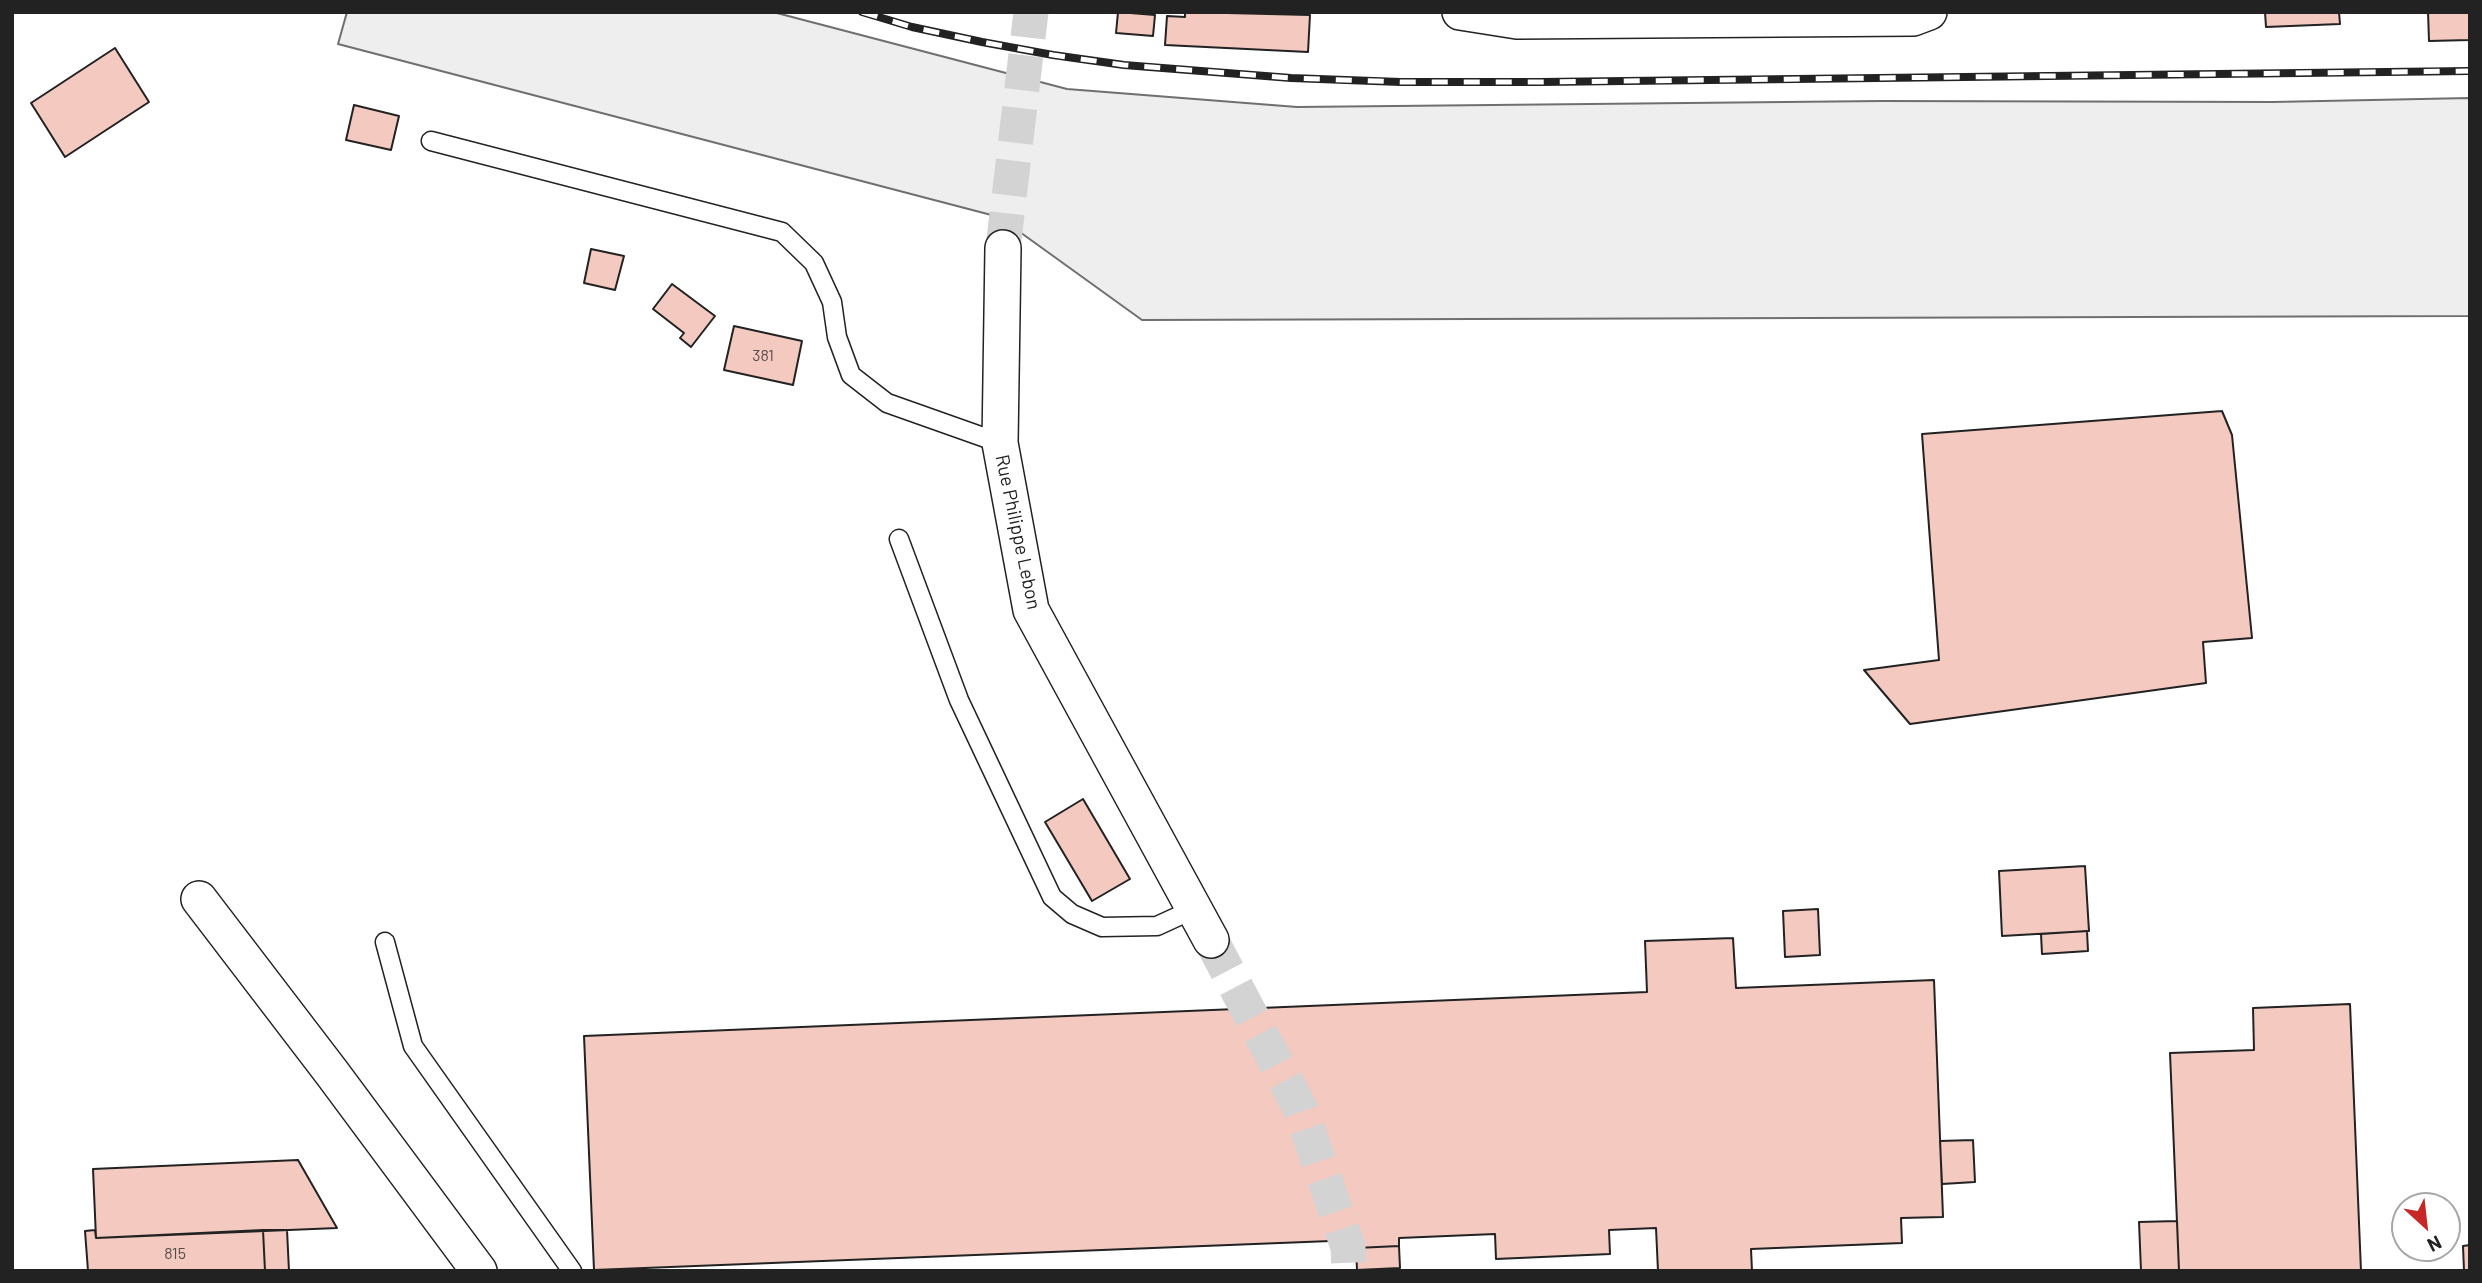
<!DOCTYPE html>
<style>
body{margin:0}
#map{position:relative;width:2482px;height:1283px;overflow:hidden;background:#fff;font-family:Barlow,sans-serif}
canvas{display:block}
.frame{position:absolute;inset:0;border:14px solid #222;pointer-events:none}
.north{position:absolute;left:2391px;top:1192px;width:70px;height:70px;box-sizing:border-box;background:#fff;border:2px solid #a7a7a7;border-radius:50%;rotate:153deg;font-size:19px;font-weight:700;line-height:28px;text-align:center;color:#222}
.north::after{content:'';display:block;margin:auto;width:24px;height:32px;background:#c62828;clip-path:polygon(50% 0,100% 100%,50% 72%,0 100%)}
</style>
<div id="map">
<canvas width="2482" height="1283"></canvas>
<div class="frame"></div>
<div class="north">N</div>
</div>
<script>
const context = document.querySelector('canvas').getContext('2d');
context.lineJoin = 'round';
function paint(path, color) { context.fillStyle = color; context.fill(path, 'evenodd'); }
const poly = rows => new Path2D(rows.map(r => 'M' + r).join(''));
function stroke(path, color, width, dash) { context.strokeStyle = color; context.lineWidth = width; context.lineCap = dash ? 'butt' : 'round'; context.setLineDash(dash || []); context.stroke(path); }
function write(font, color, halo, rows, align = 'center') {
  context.font = font + ' Barlow,sans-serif'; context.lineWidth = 5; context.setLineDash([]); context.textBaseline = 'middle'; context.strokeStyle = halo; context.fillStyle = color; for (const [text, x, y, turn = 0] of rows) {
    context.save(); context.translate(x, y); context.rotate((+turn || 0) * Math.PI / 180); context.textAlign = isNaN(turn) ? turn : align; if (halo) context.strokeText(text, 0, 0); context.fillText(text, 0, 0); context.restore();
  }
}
const green = poly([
 [347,12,773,12,1067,89,1297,107,1882,101,2273,102,2470,98,2470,316,1142,320,999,217,338,44,347,12]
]);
paint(green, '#eee');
stroke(green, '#6f6f6f', 2);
const building = poly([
 [1118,12,1155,15,1153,36,1116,33,1118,12],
 [1185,12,1310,15,1308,52,1165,45,1167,16,1185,17,1185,12],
 [2265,12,2339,12,2340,24,2266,27,2265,12],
 [2428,12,2470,12,2470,40,2429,41,2428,12],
 [115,48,149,102,65,157,31,103,115,48],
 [354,105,399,116,391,150,346,140,354,105],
 [591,249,624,256,615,290,584,283,591,249],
 [672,284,715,316,691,347,680,338,684,333,653,309,672,284],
 [734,326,802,341,793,385,724,370,734,326],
 [2222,411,2232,435,2252,638,2203,642,2206,683,1910,724,1864,670,1939,660,1922,434,2222,411],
 [1083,799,1130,879,1092,901,1045,822,1083,799],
 [2085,866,2089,931,2002,936,1999,871,2085,866],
 [1818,909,1820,955,1785,957,1783,911,1818,909],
 [2087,931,2088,951,2042,954,2041,934,2087,931],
 [1733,938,1736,988,1934,980,1943,1217,1901,1218,1902,1243,1751,1249,1752,1271,1658,1271,1656,1228,1609,1230,1610,1254,1496,1259,1495,1234,1399,1238,1399,1246,1356,1248,1356,1240,594,1270,584,1036,1647,992,1645,941,1733,938],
 [2350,1004,2361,1271,2179,1271,2170,1053,2254,1050,2253,1008,2350,1004],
 [1973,1140,1975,1182,1942,1184,1940,1141,1973,1140],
 [298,1160,337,1228,96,1238,93,1169,298,1160],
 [2177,1221,2179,1271,2141,1271,2139,1222,2177,1221],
 [95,1230,96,1238,263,1230,265,1271,88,1271,85,1231,95,1230],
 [263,1230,287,1230,289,1271,265,1271,263,1230],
 [2470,1245,2470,1271,2464,1271,2463,1246,2470,1245],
 [1399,1246,1400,1268,1357,1270,1356,1248,1399,1246]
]);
paint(building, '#f3c9c0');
stroke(building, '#222', 2);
stroke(poly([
 [1003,248,1031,12],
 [1211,940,1301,1110,1348,1247,1349,1271]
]), '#d3d3d3', 35, [35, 18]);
const lane = poly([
 [431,141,782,232,814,263,832,302,837,337,851,375,887,403,1000,443],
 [899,539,959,700,1052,897,1072,914,1102,927,1157,926,1194,909],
 [385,942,413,1046,572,1271]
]);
const street = poly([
 [1460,12,1517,21,1913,18,1929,12],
 [1003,248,1000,443,1031,610,1211,940],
 [199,899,332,1073,479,1271]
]);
stroke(lane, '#222', 21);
stroke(street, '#222', 38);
stroke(lane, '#fff', 18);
stroke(street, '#fff', 35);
const rail = poly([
 [862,12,912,27,982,42,1053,55,1124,65,1291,78,1401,82,1541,82,2470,71]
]);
stroke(rail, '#222', 8);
stroke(rail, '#fff', 5, [16]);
write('16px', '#564c4a', null, [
 ["381",763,356],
 ["815",175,1254]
]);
write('19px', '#222', '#fff', [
 ["Rue Philippe Lebon",1018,532,78]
]);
</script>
